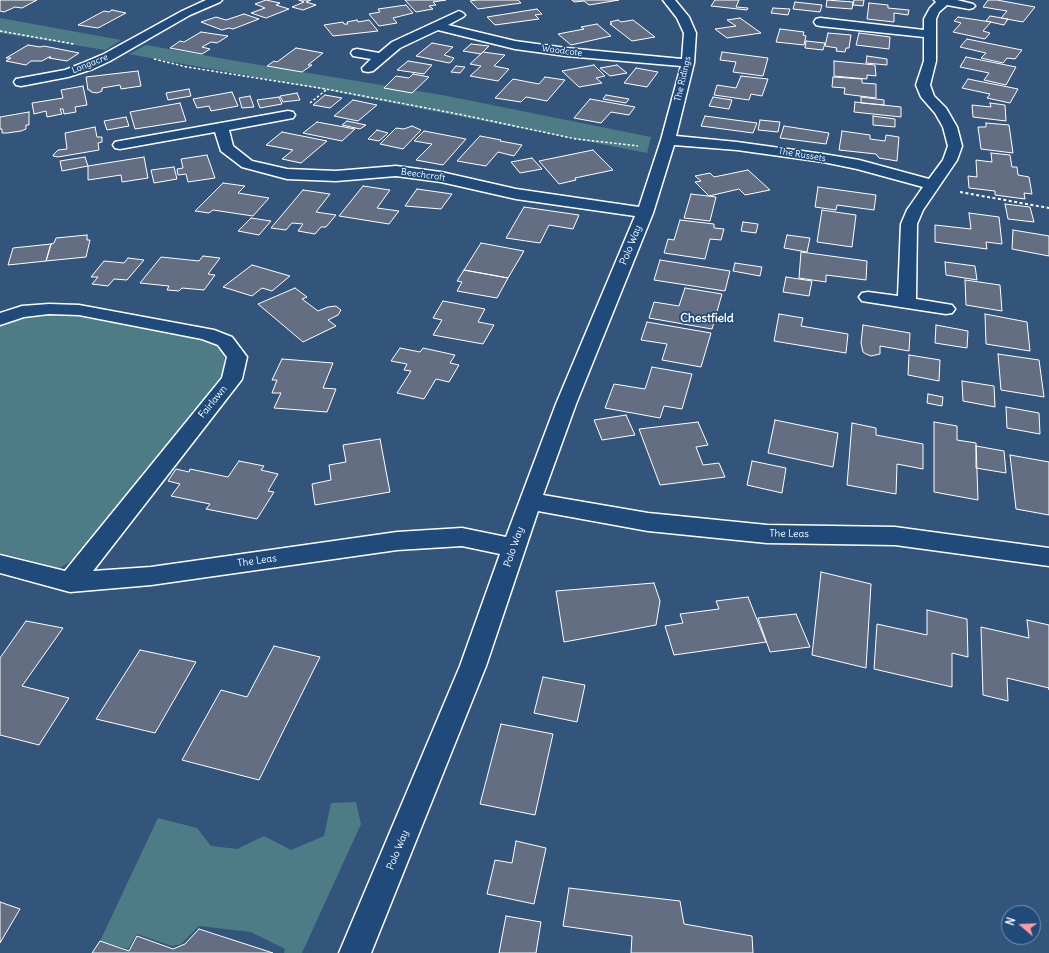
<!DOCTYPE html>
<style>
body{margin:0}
#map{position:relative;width:1049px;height:953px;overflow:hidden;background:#33557c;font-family:Delius,sans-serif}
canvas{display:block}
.north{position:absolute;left:1001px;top:905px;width:40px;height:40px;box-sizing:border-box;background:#1f4a7a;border:1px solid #7992af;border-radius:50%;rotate:289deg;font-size:11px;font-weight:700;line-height:16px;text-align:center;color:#fff}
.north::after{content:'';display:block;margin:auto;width:14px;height:18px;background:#ff9aa2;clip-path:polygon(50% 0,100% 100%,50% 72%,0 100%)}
</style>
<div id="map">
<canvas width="1049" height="953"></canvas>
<div class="north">N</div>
</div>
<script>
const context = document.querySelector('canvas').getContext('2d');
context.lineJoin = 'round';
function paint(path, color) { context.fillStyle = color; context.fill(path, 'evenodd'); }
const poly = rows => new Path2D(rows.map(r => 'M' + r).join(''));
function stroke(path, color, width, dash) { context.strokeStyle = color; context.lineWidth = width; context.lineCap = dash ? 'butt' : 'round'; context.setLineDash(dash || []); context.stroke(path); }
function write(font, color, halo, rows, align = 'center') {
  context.font = font + ' Delius,sans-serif'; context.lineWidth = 3.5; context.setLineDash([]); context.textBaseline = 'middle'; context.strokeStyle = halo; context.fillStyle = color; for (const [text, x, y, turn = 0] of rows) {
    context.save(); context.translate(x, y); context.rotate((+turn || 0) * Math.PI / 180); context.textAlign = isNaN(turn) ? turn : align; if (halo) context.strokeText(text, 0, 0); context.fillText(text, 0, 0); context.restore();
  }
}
paint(poly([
 [0,18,121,40,105,50,0,33],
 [146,45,242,62,442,95,651,137,647,153,326,90,129,54],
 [46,313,73,313,203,339,217,344,224,354,225,364,222,377,213,393,80,555,60,568,0,553,0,325,24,317],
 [356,802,361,824,302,953,284,953,285,949,251,932,199,926,181,944,172,946,137,934,128,949,100,941,158,818,197,828,211,846,237,849,264,836,291,850,324,836,331,803]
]), '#4e7c86');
const building = poly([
 [0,0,37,0,22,8,15,7,4,12,0,11,0,0],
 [266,0,280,3,276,5,289,9,266,18,251,13,265,8,255,4,266,0],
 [299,0,311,0,306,2,316,5,303,10,292,7,304,2,299,0],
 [405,0,446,0,433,2,436,5,429,6,433,9,416,12,405,0],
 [476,0,518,0,521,3,478,9,470,1,476,0],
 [572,0,619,0,589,5,584,1,574,2,572,0],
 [715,0,739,0,736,7,748,8,747,10,711,6,715,0],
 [827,0,853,2,852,9,826,7,827,0],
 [854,0,864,0,863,6,853,5,854,0],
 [988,0,997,0,1035,7,1023,22,1001,18,1007,11,983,7,988,0],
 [795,2,822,5,820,12,793,9,795,2],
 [869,3,888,5,888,8,909,10,908,15,894,13,894,22,867,19,869,3],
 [406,5,413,13,393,18,397,23,379,26,369,14,380,12,378,9,406,5],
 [773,8,790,9,788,15,771,13,773,8],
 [537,9,542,14,535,15,539,19,495,25,487,17,537,9],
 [112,10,126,13,98,28,78,25,104,11,109,12,112,10],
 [244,14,259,19,233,29,229,28,222,30,201,22,216,17,226,20,244,14],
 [990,16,1008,19,1004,25,986,21,990,16],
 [958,17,991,22,983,31,990,33,985,39,953,32,961,23,954,21,958,17],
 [740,18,761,33,727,38,715,29,736,26,727,20,740,18],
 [357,20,358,22,369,20,378,31,333,36,324,25,343,22,344,24,348,24,347,22,357,20],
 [618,20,621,22,633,20,655,37,632,41,610,24,612,24,610,22,618,20],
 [597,24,611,36,571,45,558,34,584,29,581,27,597,24],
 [780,29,804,32,803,35,806,36,804,45,776,42,780,29],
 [201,32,228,36,217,43,211,42,202,47,210,49,202,54,170,48,180,41,184,42,201,32],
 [828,33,851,35,849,48,846,48,845,52,836,51,837,48,825,46,828,33],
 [859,33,890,37,889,49,856,45,859,33],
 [967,39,1022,50,1015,59,1007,58,1003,63,981,58,986,53,960,47,967,39],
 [806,41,825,43,823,50,805,48,806,41],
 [432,43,453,47,444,55,454,58,451,62,449,63,416,56,432,43],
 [471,44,489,46,481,54,463,51,471,44],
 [28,45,40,47,44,46,79,53,67,61,49,58,51,57,49,57,42,61,31,61,26,65,6,61,11,58,6,58,28,45],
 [296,48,323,53,308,65,312,65,302,72,267,66,274,61,277,62,296,48],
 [483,52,505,55,494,66,509,69,498,81,470,76,481,66,470,64,483,52],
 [722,52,768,58,763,76,733,72,736,62,720,60,722,52],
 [867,56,887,59,887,65,866,63,867,56],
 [966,57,1016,67,1006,85,984,80,989,73,960,67,966,57],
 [408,61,432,65,424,74,397,70,408,61],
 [834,61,875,65,876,76,867,75,867,79,834,76,834,61],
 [594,65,605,76,596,78,602,83,579,87,562,71,594,65],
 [617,65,627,73,610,76,600,68,617,65],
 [456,66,465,67,460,73,451,72,456,66],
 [636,68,658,72,647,87,624,83,636,68],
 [138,71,141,86,121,89,120,85,102,88,102,91,97,93,91,92,90,90,88,90,86,77,138,71],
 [413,74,429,77,412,93,384,88,396,76,409,78,413,74],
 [741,76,768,79,762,96,751,94,749,100,714,95,717,85,736,88,741,76],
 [545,77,565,80,547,101,526,97,521,102,495,98,513,79,539,84,545,77],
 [833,77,862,79,862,83,876,84,876,98,844,94,845,88,832,87,833,77],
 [968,79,1018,89,1010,103,987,98,990,94,962,88,968,79],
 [83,86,87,105,75,107,76,112,64,114,63,109,60,109,62,114,47,117,46,111,34,114,32,103,63,98,61,90,83,86],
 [189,89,191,96,168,100,166,93,189,89],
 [232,92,238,106,211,111,209,106,197,108,193,99,232,92],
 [297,93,300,100,283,102,280,96,297,93],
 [325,95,342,98,330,108,313,105,325,95],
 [606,95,629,99,626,103,603,99,606,95],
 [250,96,254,107,242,108,239,98,250,96],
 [279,97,282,104,260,108,257,100,279,97],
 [713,97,732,100,729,109,709,106,713,97],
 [861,97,884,100,884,105,861,103,861,97],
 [590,99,635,107,629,115,611,112,601,123,574,118,590,99],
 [353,100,377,105,358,121,334,116,353,100],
 [855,102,901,107,901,117,854,112,855,102],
 [180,103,186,121,135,129,130,112,180,103],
 [990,103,1005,105,1006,121,973,117,972,105,991,107,990,103],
 [29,112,29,125,26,125,26,129,21,131,7,133,2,133,2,129,0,129,0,117,29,112],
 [705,116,757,123,753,133,701,126,705,116],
 [873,116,895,119,895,127,873,125,873,116],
 [126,117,129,126,107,130,104,121,126,117],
 [760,120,780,122,778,132,758,130,760,120],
 [347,121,366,125,360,129,342,125,347,121],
 [317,122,355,129,342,141,303,133,317,122],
 [986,123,1009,125,1013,153,981,149,978,127,986,127,986,123],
 [412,126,421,130,403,149,380,144,396,128,404,129,412,126],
 [784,126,829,133,826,144,780,138,784,126],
 [95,127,97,137,102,137,102,142,98,143,99,150,58,157,53,156,54,154,58,150,67,149,65,133,95,127],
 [377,130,388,133,379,141,368,139,377,130],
 [424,131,466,139,443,165,416,160,432,144,414,141,424,131],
 [842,131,870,135,870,139,885,141,886,135,899,137,897,161,879,158,876,154,839,150,842,131],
 [282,132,327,141,301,163,282,159,293,150,266,145,282,132],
 [480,136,501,140,500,141,522,145,514,156,498,152,486,166,457,161,480,136],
 [593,150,613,170,575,178,576,180,559,184,539,161,593,150],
 [991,153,1010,155,1012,167,1017,167,1018,175,1029,177,1032,194,1024,193,1025,199,995,195,995,191,969,188,968,176,977,177,976,160,992,162,991,153],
 [207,155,215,178,188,182,186,174,178,175,177,169,183,168,181,159,207,155],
 [85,157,88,166,62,171,60,161,85,157],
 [144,157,148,178,122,182,121,175,88,180,88,166,144,157],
 [532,158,542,169,520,173,511,162,532,158],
 [174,167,177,179,154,183,151,170,174,167],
 [748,170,770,190,745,195,739,189,709,196,695,182,701,181,695,176,710,173,714,177,748,170],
 [223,183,245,186,238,193,269,198,253,216,213,210,209,213,195,211,223,183],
 [363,186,390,190,377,208,399,211,389,224,339,216,363,186],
 [818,187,876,195,874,210,837,205,836,210,815,207,818,187],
 [417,189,452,194,441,209,405,206,417,189],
 [303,190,330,194,316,212,336,215,326,227,321,227,315,234,298,231,303,224,292,223,286,230,271,228,303,190],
 [691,194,716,197,710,221,684,218,691,194],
 [1005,204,1030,207,1034,222,1008,219,1005,204],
 [524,207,579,215,573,229,549,225,540,243,506,238,524,207],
 [822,210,856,215,852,247,817,242,822,210],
 [969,213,999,217,1002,244,986,242,987,249,935,242,935,225,971,229,969,213],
 [251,218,271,221,259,235,238,231,251,218],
 [680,220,714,224,714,228,724,229,721,240,710,239,705,259,664,253,668,239,674,240,680,220],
 [743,222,758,224,756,233,741,231,743,222],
 [1013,230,1049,236,1049,256,1012,249,1013,230],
 [87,235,87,240,90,240,86,257,46,261,51,244,54,243,56,238,87,235],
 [787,235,810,238,807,252,784,248,787,235],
 [481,243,524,251,508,278,464,270,481,243],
 [51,244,46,261,8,265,13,248,51,244],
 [801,252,867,261,866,280,826,275,826,282,799,278,801,252],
 [203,256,220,258,208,274,215,275,204,290,182,288,179,291,167,290,169,286,140,283,161,257,199,261,203,256],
 [128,258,144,260,127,280,114,279,108,286,92,284,98,277,91,277,104,261,124,263,128,258],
 [660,260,730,271,725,291,654,280,660,260],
 [945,262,975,266,977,280,946,275,945,262],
 [735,263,762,267,760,276,733,271,735,263],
 [252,265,290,276,272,291,262,288,252,296,223,287,252,265],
 [464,270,508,278,497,298,457,291,462,282,457,281,464,270],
 [786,277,812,281,809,296,783,292,786,277],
 [965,280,1000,285,1002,311,966,305,965,280],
 [295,288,307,297,302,299,318,311,328,307,336,306,341,310,338,315,328,320,336,326,303,342,258,304,295,288],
 [685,288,722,294,712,329,649,318,654,302,679,306,685,288],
 [443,301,485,309,478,322,494,325,483,344,433,335,442,320,433,318,443,301],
 [779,314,803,318,801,326,848,334,846,353,774,341,779,314],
 [985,314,1027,322,1030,351,986,344,985,314],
 [647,322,711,333,701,367,662,360,667,344,641,340,647,322],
 [863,325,910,333,909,351,880,346,880,354,871,356,866,354,863,352,861,343,863,325],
 [936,325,968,331,967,348,935,343,936,325],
 [400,348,420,352,423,348,455,355,450,363,459,365,449,382,436,379,424,399,397,393,411,371,404,370,407,364,391,361,400,348],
 [998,354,1039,360,1044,397,1001,390,998,354],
 [909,355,940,360,939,381,908,375,909,355],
 [282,359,333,363,323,388,336,389,327,412,274,408,281,393,272,393,277,380,272,380,282,359],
 [652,367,692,374,682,409,664,406,660,418,605,408,614,384,645,389,652,367],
 [962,381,994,386,995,407,963,401,962,381],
 [928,394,943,397,942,406,927,403,928,394],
 [1006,407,1039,413,1040,434,1007,428,1006,407],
 [626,415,635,435,602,440,594,420,626,415],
 [775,420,838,433,833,467,768,453,775,420],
 [698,422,708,445,696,447,703,465,719,463,725,477,660,485,639,429,698,422],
 [934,422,957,426,957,440,976,443,978,500,934,492,934,422],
 [852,423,876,428,876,435,923,444,923,469,897,464,896,494,847,485,852,423],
 [380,439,390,492,315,505,312,484,331,480,329,465,346,462,343,445,380,439],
 [976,446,1004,451,1006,473,976,468,976,446],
 [1010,455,1049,462,1049,515,1016,509,1010,455],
 [239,461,264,466,261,470,278,474,268,491,274,492,257,519,206,509,210,504,171,496,180,484,168,481,176,469,189,472,190,469,228,477,239,461],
 [752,461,786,468,782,493,747,485,752,461],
 [821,572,871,584,866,668,812,655,821,572],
 [654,583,660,601,656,625,564,642,556,591,654,583],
 [748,597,766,642,674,655,665,626,683,623,680,614,719,609,716,601,748,597],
 [927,610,967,619,968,657,952,653,952,687,874,669,877,624,927,635,927,610],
 [796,614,810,647,770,652,758,618,796,614],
 [1027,620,1049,625,1049,690,1049,688,1007,678,1008,701,983,695,981,627,1029,638,1027,620],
 [26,621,63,628,22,686,69,698,39,745,0,735,0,658,26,621],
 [274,646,320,657,259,780,182,760,221,690,247,697,274,646],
 [140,650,196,662,155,733,96,719,140,650],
 [543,677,585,685,577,722,534,713,543,677],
 [501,724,553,734,535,815,480,804,501,724],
 [516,841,546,848,534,904,487,894,495,860,512,863,516,841],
 [569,888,680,901,684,924,752,936,753,953,631,953,632,936,563,926,569,888],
 [0,902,20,909,0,943,0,902],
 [506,916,541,922,536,953,499,953,506,916],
 [199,929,273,953,92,953,100,941,129,951,137,936,173,949,185,944,199,929]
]);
paint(building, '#636e82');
stroke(building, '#fff', 1);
const minor = poly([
 [206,0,222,0,220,2,190,15,110,61,93,69,68,77,21,86,16,85,14,82,16,79,65,70,83,63,102,55,182,11,206,0],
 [663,0,675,0,689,17,696,33,694,63,676,136,737,142,823,154,859,160,929,179,943,160,948,146,943,127,935,113,921,97,916,85,924,61,924,37,820,26,816,25,814,22,816,19,820,18,924,30,924,19,930,8,936,2,934,0,957,0,973,4,975,6,973,8,969,9,947,5,939,12,936,19,936,61,930,85,934,96,946,108,957,127,962,146,957,160,923,210,917,224,916,299,952,305,955,309,952,313,946,314,868,302,862,301,859,297,862,293,868,292,898,296,901,224,907,210,923,187,857,169,823,162,737,150,674,145,653,213,576,404,543,495,648,513,767,525,895,527,1049,548,1049,566,895,545,767,543,648,531,538,511,486,666,371,953,339,953,460,666,500,554,462,546,397,550,151,585,70,592,0,573,0,555,65,571,222,378,227,357,218,345,202,339,79,315,49,314,24,317,0,325,0,313,22,306,49,304,79,305,214,330,232,337,247,357,242,379,239,383,93,571,151,567,397,532,462,528,506,537,556,404,635,216,516,199,441,182,396,176,336,181,287,179,242,167,221,151,215,132,120,149,115,148,113,145,115,142,120,141,288,111,293,112,295,115,293,118,229,130,233,146,252,161,287,169,336,171,396,166,441,172,516,189,639,207,661,140,681,66,566,56,515,49,438,30,400,48,373,71,368,72,363,71,362,68,371,59,353,56,351,53,353,50,357,49,379,53,392,42,459,11,463,13,465,15,463,17,448,25,515,41,566,48,682,59,684,33,677,18,663,0]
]);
stroke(minor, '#fff', 3);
stroke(poly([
 [0,31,74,44],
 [154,59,187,67,326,89,458,114,576,139,638,146],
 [310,103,326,90]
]), '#fff', 1.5, [2.5, 2]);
stroke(poly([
 [960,192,1049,208]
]), '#fff', 2, [3, 2.5]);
paint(minor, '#1f4a7a');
write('9px', '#fff', '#1f4a7a', [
 ["Woodcote",562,51,7],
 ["Longacre",90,64,-22],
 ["The Ridings",683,79,-77],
 ["The Russets",802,155,9],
 ["Beechcroft",423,175,8]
]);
write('10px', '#fff', '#1f4a7a', [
 ["Polo Way",631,245,-68],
 ["Fairlawn",213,402,-51],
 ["The Leas",789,534,1],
 ["Polo Way",514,547,-71],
 ["The Leas",257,561,-8],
 ["Polo Way",398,850,-68]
]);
write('bold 12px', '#fff', '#1f4a7a', [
 ["Chestfield",707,319]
]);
</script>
